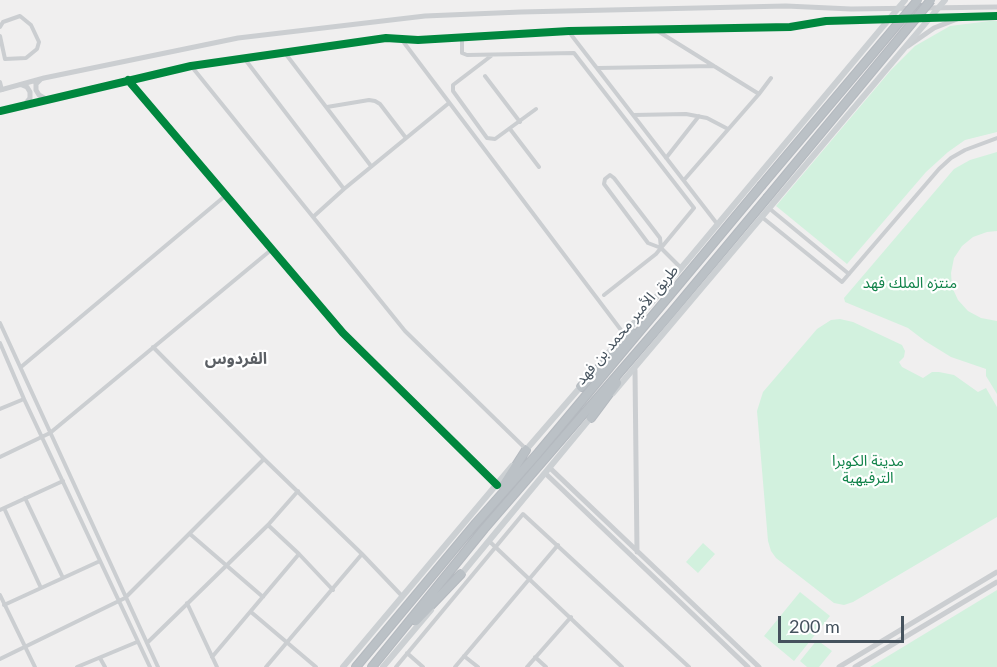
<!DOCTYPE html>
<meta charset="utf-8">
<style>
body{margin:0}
#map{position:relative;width:997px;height:667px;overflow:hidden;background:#f0efef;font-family:Lato,sans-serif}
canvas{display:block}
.scale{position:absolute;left:778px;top:616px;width:126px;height:27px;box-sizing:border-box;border:3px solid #45525d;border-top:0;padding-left:8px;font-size:18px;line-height:21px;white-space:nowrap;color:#45525d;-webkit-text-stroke:4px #fff;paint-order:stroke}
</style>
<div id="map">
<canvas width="997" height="667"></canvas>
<div class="scale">200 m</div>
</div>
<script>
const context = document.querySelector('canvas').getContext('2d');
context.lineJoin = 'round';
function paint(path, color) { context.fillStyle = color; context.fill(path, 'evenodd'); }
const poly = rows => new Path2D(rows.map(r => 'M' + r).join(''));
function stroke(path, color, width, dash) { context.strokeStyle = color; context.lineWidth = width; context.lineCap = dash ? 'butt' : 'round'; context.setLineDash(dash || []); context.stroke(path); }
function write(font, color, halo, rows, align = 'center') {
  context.font = font + ' Lato,"Noto Sans Arabic",sans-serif'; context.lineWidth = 4.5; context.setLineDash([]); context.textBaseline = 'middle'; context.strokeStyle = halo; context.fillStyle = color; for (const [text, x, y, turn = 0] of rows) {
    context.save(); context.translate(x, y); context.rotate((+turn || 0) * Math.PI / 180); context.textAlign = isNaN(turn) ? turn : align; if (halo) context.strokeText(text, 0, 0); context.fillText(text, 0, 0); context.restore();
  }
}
paint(poly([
 [990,21,997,21,997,132,965,140,948,152,926,172,847,264,776,206,891,70,915,46,950,26],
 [997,152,997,231,987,232,973,237,962,246,954,258,951,273,952,287,958,300,968,311,981,318,997,321,997,394,986,376,986,369,951,357,925,341,908,328,845,302,844,298,954,169,970,160],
 [840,319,853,322,902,345,905,351,904,357,899,362,902,367,923,378,932,372,939,372,954,375,978,392,986,388,997,407,997,517,853,602,844,605,834,603,776,558,771,551,768,541,757,411,763,392,817,329,831,320],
 [703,543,715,554,698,573,686,562],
 [997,590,997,667,870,667],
 [800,592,830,616,794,661,764,636],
 [817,640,832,651,819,667,807,667,800,661]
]), '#d2f1de');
const motorway = poly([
 [581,387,632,333],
 [591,418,617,383],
 [503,486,526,450],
 [416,621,461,574],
 [356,667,476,523,538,453,761,186],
 [372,667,484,529,671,313,767,198]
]);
stroke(motorway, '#b4b9bf', 10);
stroke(poly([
 [0,27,3,22,20,16,31,25,39,42,37,49,26,58,5,59,0,36],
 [656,30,759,94,684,180],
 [569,32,718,225],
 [462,37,462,53,467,55,574,53,694,208,656,254,604,295],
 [402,40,624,334],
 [285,53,371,166],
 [491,56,453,85,453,91,487,138,495,139,536,109],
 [244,58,344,189],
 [192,67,405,331,526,449],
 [598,68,714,66],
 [485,76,520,122],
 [128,80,343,333,496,484],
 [0,82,2,90],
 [759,94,771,78],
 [327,107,369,100,375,101,380,104,406,138],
 [633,115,686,114,707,118,728,129],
 [510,129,539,167],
 [666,158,699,116],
 [770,209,849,274],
 [313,217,344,189,449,103],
 [763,218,842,282,939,169,951,158,965,150,997,138],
 [661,248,648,243,604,184,605,179,610,175,614,178,660,238,661,248,681,268],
 [0,323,158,667],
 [0,343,24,399,150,667],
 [153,347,264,459],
 [21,367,225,196],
 [0,409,24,399],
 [0,457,50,433,271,250],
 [25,498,63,578],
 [4,508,41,588],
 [0,510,63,481],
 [268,525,299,554,333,590],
 [190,534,263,597],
 [489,541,622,667],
 [0,595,35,667],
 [187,603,217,667],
 [4,605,100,561],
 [251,612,316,667],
 [147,643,268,525,298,491],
 [407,653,423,667],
 [464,656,478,667],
 [212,657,299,554],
 [535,657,546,667],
 [100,658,105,667],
 [0,659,125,598,264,459,362,554,402,596],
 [77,667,137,642],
 [266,667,362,554],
 [396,667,523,514,689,667],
 [455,667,558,545],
 [527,667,571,617]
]), '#cbced1', 4);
stroke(poly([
 [908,46,934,28,957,19],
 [40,80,36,84,36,90,39,95,44,98],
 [22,85,27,87,30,92,30,98,26,103],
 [0,90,44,78,238,38,425,16,521,12,786,6,851,9,997,7],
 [0,111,191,66,386,38,418,40,569,31,790,27,826,21,997,16],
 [635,370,637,552],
 [550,468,759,667],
 [545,473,748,667],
 [839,667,997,572],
 [855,667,997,582]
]), '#cbced1', 5);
stroke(poly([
 [604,358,687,261,905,0],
 [613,393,945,0],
 [525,451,583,384],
 [459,577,592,416],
 [343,667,512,466],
 [383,667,431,610]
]), '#ccd0d3', 6);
stroke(motorway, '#bbc1c6', 8);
const motorwayBridge = poly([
 [761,186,918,0],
 [767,198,931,0]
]);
stroke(motorwayBridge, '#b4b9bf', 10, []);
stroke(motorwayBridge, '#bbc1c6', 8);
stroke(poly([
 [128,80,343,333,497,485],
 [0,111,191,66,386,38,418,40,569,31,790,27,826,21,997,16]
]), '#00873e', 8);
write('15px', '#11834a', '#fff', [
 ["منتزه الملك فهد",910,283],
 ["مدينة الكوبرا",868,461],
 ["الترفيهية",868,478]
]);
write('15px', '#45525d', '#fff', [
 ["طريق الأمير محمد بن فهد",627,325,-50]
]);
write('bold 16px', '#5b5f64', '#fff', [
 ["الفردوس",236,359]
]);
</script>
